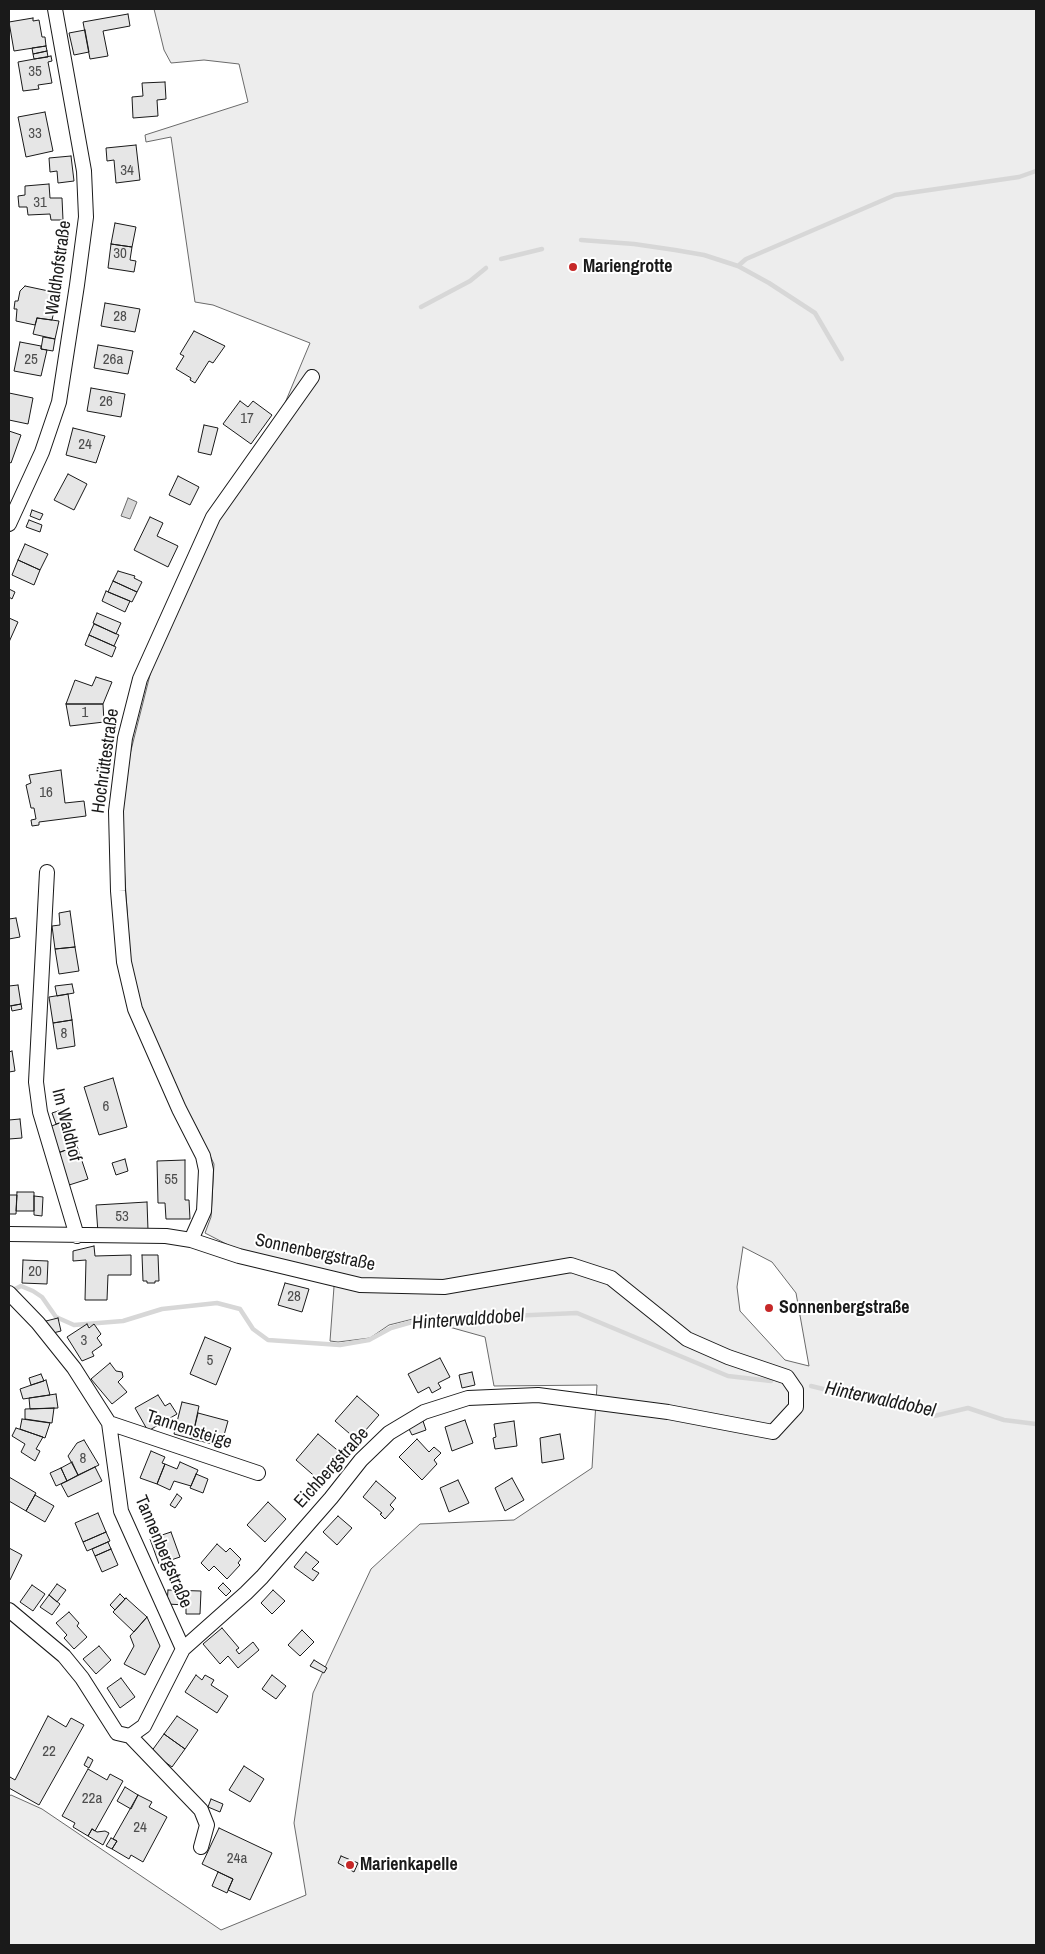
<!DOCTYPE html>
<meta charset="utf-8">
<style>
body{margin:0}
#map{position:relative;width:1045px;height:1954px;overflow:hidden;background:#fff;font-family:"Archivo Narrow",sans-serif}
canvas{display:block}
.frame{position:absolute;inset:0;border:10px solid #1a1a1a;pointer-events:none}
</style>
<div id="map">
<canvas width="1045" height="1954"></canvas>
<div class="frame"></div>
</div>
<script>
const context = document.querySelector('canvas').getContext('2d');
context.lineJoin = 'round';
function paint(path, color) { context.fillStyle = color; context.fill(path, 'evenodd'); }
const poly = rows => new Path2D(rows.map(r => 'M' + r).join(''));
function stroke(path, color, width, dash) { context.strokeStyle = color; context.lineWidth = width; context.lineCap = dash ? 'butt' : 'round'; context.setLineDash(dash || []); context.stroke(path); }
function write(font, color, halo, rows, align = 'center') {
  context.font = font + ' "Archivo Narrow",sans-serif'; context.lineWidth = 4; context.setLineDash([]); context.textBaseline = 'middle'; context.strokeStyle = halo; context.fillStyle = color; for (const [text, x, y, turn = 0] of rows) {
    context.save(); context.translate(x, y); context.rotate((+turn || 0) * Math.PI / 180); context.textAlign = isNaN(turn) ? turn : align; if (halo) context.strokeText(text, 0, 0); context.fillText(text, 0, 0); context.restore();
  }
}
const green = poly([
 [154,9,1036,9,1036,1945,9,1945,9,1796,11,1795,42,1809,221,1930,306,1895,294,1823,313,1693,371,1569,420,1524,514,1520,592,1468,597,1385,494,1386,485,1337,417,1318,389,1325,370,1338,338,1342,330,1341,335,1273,238,1250,205,1233,211,1217,214,1164,198,1130,164,1067,142,1010,131,969,121,820,126,770,153,663,219,512,285,403,310,343,213,305,195,302,171,137,146,142,145,135,248,102,239,64,204,60,171,63,164,50,154,9],
 [743,1247,772,1262,796,1293,809,1366,785,1360,740,1311,737,1287,743,1247]
]);
paint(green, '#ededed');
stroke(green, '#6a6a6a', 1);
const water = poly([
 [128,498,137,502,130,519,121,516,128,498]
]);
paint(water, '#d7d7d7');
stroke(water, '#6a6a6a', 1);
stroke(poly([
 [581,240,634,244,675,250,704,255,738,266,746,259,895,195,1019,177,1036,171],
 [501,259,542,249],
 [738,266,769,283,815,313,842,359],
 [421,307,470,281,486,268],
 [11,1291,21,1286,33,1291,42,1297,56,1317,74,1325,123,1321,162,1309,217,1303,240,1309,253,1329,268,1340,340,1345,369,1340,391,1328,419,1320,577,1313,728,1376,771,1381],
 [811,1386,934,1416,968,1408,1004,1420,1036,1424]
]), '#d7d7d7', 4.5);
const building = poly([
 [128,14,130,26,103,31,108,56,90,59,83,22,128,14],
 [33,18,33,21,39,20,42,37,45,37,46,46,14,51,9,22,33,18],
 [85,30,89,52,74,55,69,33,85,30],
 [46,46,47,51,33,54,32,48,46,46],
 [47,51,48,57,34,59,33,54,47,51],
 [51,56,52,61,48,62,52,83,38,85,39,89,23,91,18,62,51,56],
 [165,82,166,99,157,100,158,116,133,118,132,97,143,96,142,83,165,82],
 [45,112,53,151,26,157,18,117,45,112],
 [136,145,140,180,116,183,114,160,107,161,106,148,136,145],
 [71,156,74,181,58,183,57,171,50,172,49,158,71,156],
 [49,184,50,198,62,198,63,220,51,220,50,214,28,215,27,207,19,207,18,196,25,195,25,186,49,184],
 [115,223,136,227,132,247,111,244,115,223],
 [111,244,132,247,130,260,136,261,134,272,108,268,111,244],
 [25,286,58,293,52,320,37,318,35,325,16,321,17,309,14,309,15,301,18,301,20,291,25,286],
 [105,303,140,309,135,332,101,326,105,303],
 [37,318,59,321,55,339,33,334,37,318],
 [194,331,225,346,213,363,209,361,195,383,190,380,191,378,176,369,184,356,180,354,194,331],
 [43,337,55,339,53,351,41,349,43,337],
 [20,342,41,346,41,349,47,350,41,376,14,371,20,342],
 [98,345,133,351,128,374,94,368,98,345],
 [91,388,125,394,121,417,87,411,91,388],
 [9,393,33,398,28,424,9,420,9,393],
 [240,401,248,407,253,401,272,415,251,444,223,424,240,401],
 [204,425,218,428,211,455,198,452,204,425],
 [73,428,105,436,96,463,66,455,73,428],
 [9,431,21,435,11,463,9,462,9,431],
 [68,474,87,484,74,510,54,500,68,474],
 [178,476,199,487,190,505,169,495,178,476],
 [32,510,43,514,40,520,30,516,32,510],
 [150,517,163,523,157,536,178,546,168,567,134,550,150,517],
 [29,520,42,525,40,532,26,527,29,520],
 [25,544,48,554,40,570,18,560,25,544],
 [18,560,40,570,34,585,12,575,18,560],
 [118,571,135,576,134,578,142,582,137,592,113,581,118,571],
 [113,581,137,592,132,602,108,592,113,581],
 [9,589,15,592,12,599,9,597,9,589],
 [106,591,130,601,125,612,102,601,106,591],
 [97,613,121,623,116,634,93,623,97,613],
 [9,618,18,622,9,642,9,618],
 [94,624,119,635,114,646,89,635,94,624],
 [89,635,116,647,112,657,85,645,89,635],
 [96,677,112,682,103,704,66,704,75,680,92,686,96,677],
 [66,704,103,704,104,722,70,726,66,704],
 [61,770,65,803,84,801,86,816,39,822,39,825,32,826,31,820,36,819,34,808,31,808,26,785,31,783,29,775,61,770],
 [70,911,75,947,55,949,52,926,60,925,59,913,70,911],
 [16,918,20,937,9,939,9,919,16,918],
 [75,947,79,971,59,974,55,949,75,947],
 [72,984,74,993,57,996,55,986,72,984],
 [18,985,21,1004,9,1006,9,986,18,985],
 [68,994,72,1020,53,1023,49,997,68,994],
 [21,1004,22,1009,12,1011,11,1006,21,1004],
 [72,1020,75,1046,57,1049,53,1023,72,1020],
 [12,1051,15,1071,9,1072,9,1052,12,1051],
 [113,1078,127,1127,99,1135,84,1087,113,1078],
 [64,1109,68,1120,56,1124,52,1113,64,1109],
 [20,1119,22,1138,9,1139,9,1120,20,1119],
 [68,1120,77,1146,55,1154,46,1128,68,1120],
 [77,1146,88,1179,66,1186,55,1154,77,1146],
 [125,1159,128,1171,116,1175,112,1163,125,1159],
 [185,1160,185,1200,189,1200,190,1219,166,1219,165,1203,158,1203,157,1161,185,1160],
 [17,1192,34,1192,34,1211,16,1211,17,1192],
 [9,1195,17,1195,16,1214,9,1214,9,1195],
 [34,1196,43,1197,42,1216,34,1215,34,1196],
 [147,1202,148,1230,98,1233,96,1205,147,1202],
 [94,1246,95,1256,131,1255,131,1275,108,1275,107,1300,85,1300,86,1260,73,1261,73,1251,94,1246],
 [142,1255,158,1255,159,1281,155,1281,155,1283,147,1283,147,1281,143,1281,142,1255],
 [23,1260,48,1261,47,1284,22,1283,23,1260],
 [285,1283,309,1289,302,1312,278,1305,285,1283],
 [58,1318,61,1331,49,1334,46,1321,58,1318],
 [87,1324,89,1328,94,1324,101,1334,97,1338,102,1345,92,1352,94,1356,82,1361,67,1337,87,1324],
 [205,1337,231,1348,216,1385,190,1374,205,1337],
 [440,1358,450,1377,438,1383,441,1388,432,1393,429,1387,418,1393,408,1374,440,1358],
 [110,1363,116,1371,122,1372,123,1377,118,1382,127,1392,112,1404,91,1379,110,1363],
 [472,1372,475,1385,462,1388,459,1375,472,1372],
 [41,1374,44,1381,31,1385,29,1378,41,1374],
 [46,1380,50,1395,23,1399,20,1389,46,1380],
 [56,1394,58,1408,30,1409,29,1398,56,1394],
 [158,1395,165,1406,170,1403,177,1414,148,1431,135,1408,158,1395],
 [357,1396,379,1415,357,1440,335,1421,357,1396],
 [182,1402,199,1406,192,1439,174,1434,182,1402],
 [54,1408,52,1423,25,1419,25,1409,54,1408],
 [198,1413,228,1421,221,1446,192,1439,198,1413],
 [22,1419,50,1423,45,1438,20,1429,22,1419],
 [465,1420,473,1443,452,1451,445,1427,465,1420],
 [423,1421,426,1430,412,1435,408,1427,423,1421],
 [514,1421,517,1446,495,1449,493,1438,496,1437,494,1424,514,1421],
 [16,1428,43,1437,36,1449,40,1451,35,1461,21,1452,25,1444,12,1436,16,1428],
 [318,1434,342,1454,319,1480,296,1460,318,1434],
 [560,1434,564,1459,542,1463,540,1438,560,1434],
 [417,1439,429,1452,434,1447,441,1453,434,1460,437,1464,422,1480,399,1457,417,1439],
 [84,1440,99,1465,78,1475,68,1456,77,1443,84,1440],
 [151,1451,165,1457,162,1463,165,1464,157,1484,140,1478,151,1451],
 [72,1462,78,1475,67,1481,61,1468,72,1462],
 [180,1462,198,1470,191,1486,174,1481,170,1490,157,1484,165,1464,177,1469,180,1462],
 [95,1467,102,1481,68,1497,61,1484,95,1467],
 [61,1468,67,1481,56,1486,50,1473,61,1468],
 [196,1474,208,1479,203,1493,190,1488,196,1474],
 [9,1477,36,1493,26,1511,9,1501,9,1477],
 [512,1478,524,1500,505,1511,495,1488,512,1478],
 [458,1480,469,1503,449,1512,440,1488,458,1480],
 [376,1481,396,1498,390,1505,394,1509,385,1519,380,1514,382,1513,363,1497,376,1481],
 [177,1494,182,1498,175,1508,170,1505,177,1494],
 [35,1495,54,1506,45,1522,26,1511,35,1495],
 [268,1502,286,1519,265,1542,247,1525,268,1502],
 [98,1513,106,1532,83,1542,75,1523,98,1513],
 [338,1516,352,1528,337,1545,323,1532,338,1516],
 [106,1532,110,1541,87,1551,83,1542,106,1532],
 [171,1532,180,1557,159,1564,150,1539,171,1532],
 [108,1542,111,1549,95,1556,92,1549,108,1542],
 [217,1544,226,1552,230,1548,241,1559,238,1563,240,1565,227,1579,214,1566,209,1571,201,1563,217,1544],
 [9,1548,22,1555,10,1580,9,1579,9,1548],
 [111,1549,118,1565,102,1572,95,1556,111,1549],
 [306,1552,319,1562,312,1569,319,1573,313,1581,294,1567,306,1552],
 [223,1583,231,1591,226,1596,218,1588,223,1583],
 [57,1584,66,1590,57,1602,49,1595,57,1584],
 [32,1585,45,1594,33,1611,20,1602,32,1585],
 [168,1590,201,1591,200,1614,186,1614,186,1605,167,1604,168,1590],
 [273,1590,285,1601,272,1614,261,1603,273,1590],
 [120,1594,125,1599,115,1610,110,1605,120,1594],
 [49,1595,60,1604,52,1615,40,1607,49,1595],
 [126,1598,147,1617,134,1632,113,1612,126,1598],
 [69,1612,79,1623,77,1626,87,1637,74,1649,64,1638,67,1635,56,1623,69,1612],
 [147,1617,160,1646,145,1675,124,1664,134,1646,130,1636,147,1617],
 [222,1628,239,1648,236,1650,239,1654,253,1642,259,1650,238,1668,228,1656,220,1664,203,1644,222,1628],
 [302,1630,314,1642,300,1656,288,1645,302,1630],
 [99,1646,111,1660,96,1674,83,1659,99,1646],
 [314,1660,327,1668,324,1673,310,1666,314,1660],
 [196,1675,202,1680,205,1675,214,1680,211,1685,228,1696,217,1713,185,1692,196,1675],
 [272,1675,286,1686,276,1699,262,1689,272,1675],
 [121,1678,135,1697,120,1708,107,1688,121,1678],
 [48,1716,66,1727,71,1718,84,1725,39,1805,9,1788,9,1780,10,1777,15,1780,48,1716],
 [177,1716,198,1730,185,1749,164,1734,177,1716],
 [164,1734,185,1749,172,1767,151,1752,164,1734],
 [88,1757,93,1760,89,1768,84,1765,88,1757],
 [244,1766,264,1779,250,1802,229,1790,244,1766],
 [88,1769,107,1780,110,1774,123,1781,95,1831,92,1829,88,1836,73,1827,75,1823,62,1816,88,1769],
 [125,1787,138,1795,131,1809,117,1801,125,1787],
 [138,1795,152,1802,149,1807,167,1817,143,1862,131,1855,129,1859,112,1849,117,1841,113,1839,138,1795],
 [211,1799,223,1804,220,1812,208,1807,211,1799],
 [219,1828,272,1853,250,1900,228,1890,233,1879,202,1864,219,1828],
 [92,1829,97,1832,105,1831,109,1833,103,1845,88,1836,92,1829],
 [111,1838,117,1841,112,1849,106,1846,111,1838],
 [341,1856,358,1863,354,1872,338,1863,341,1856],
 [218,1872,233,1879,227,1893,212,1886,218,1872]
]);
paint(building, '#e6e6e6');
stroke(building, '#1a1a1a', 1);
const minor = poly([
 [9,524,42,452,59,402,77,285,86,217,84,171,55,9],
 [47,872,36,1082,40,1112,77,1236],
 [9,1234,166,1236,191,1240,239,1256,360,1285,444,1287,571,1265,611,1278,687,1339,728,1357,787,1377,796,1390,796,1407,773,1432,668,1412,538,1395,468,1398,424,1412,389,1433,361,1460,331,1498,262,1577,246,1593,183,1649,144,1726,130,1736,117,1733,82,1678,64,1656,9,1610],
 [191,1240,204,1211,206,1170,203,1156,179,1109,135,1009,124,962,118,891,116,811,125,738,140,679,213,517,312,377],
 [9,1293,38,1323,74,1368,109,1423,121,1511,183,1649],
 [109,1423,258,1473],
 [130,1736,201,1810,207,1825,201,1847]
]);
stroke(minor, '#1a1a1a', 16);
stroke(minor, '#fff', 14);
for (const [x, y, r, color] of [
 [573,267,5,"#c62828"],
 [769,1308,5,"#c62828"],
 [350,1865,5,"#c62828"]
]) { const dot = new Path2D(); dot.arc(x, y, r, 0, 2 * Math.PI); context.fillStyle = color; context.fill(dot); stroke(dot, '#fff', 2); }
write('15px', '#4d4d4d', null, [
 ["35",35,72],
 ["33",35,134],
 ["34",127,171],
 ["31",40,203],
 ["30",120,254],
 ["28",120,317],
 ["25",31,360],
 ["26a",113,360],
 ["26",106,402],
 ["17",247,419],
 ["24",85,445],
 ["1",85,713],
 ["16",46,793],
 ["8",64,1034],
 ["6",106,1107],
 ["55",171,1180],
 ["53",122,1217],
 ["20",35,1272],
 ["28",294,1297],
 ["3",84,1341],
 ["5",210,1361],
 ["8",83,1459],
 ["22",49,1752],
 ["22a",92,1799],
 ["24",140,1828],
 ["24a",237,1859]
]);
write('bold 18px', '#1a1a1a', '#fff', [
 ["Mariengrotte",583,267],
 ["Sonnenbergstraße",779,1308],
 ["Marienkapelle",360,1865]
], 'left');
write('18px', '#1a1a1a', '#fff', [
 ["Waldhofstraße",59,268,-82],
 ["Hochrüttestraße",106,761,-82],
 ["Im Waldhof",66,1125,76],
 ["Sonnenbergstraße",315,1253,12],
 ["Tannensteige",189,1430,18],
 ["Eichbergstraße",332,1468,-48],
 ["Tannenbergstraße",163,1552,67]
]);
write('italic 19px', '#1a1a1a', '#fff', [
 ["Hinterwalddobel",468,1320,-4],
 ["Hinterwalddobel",880,1400,12]
]);
</script>
